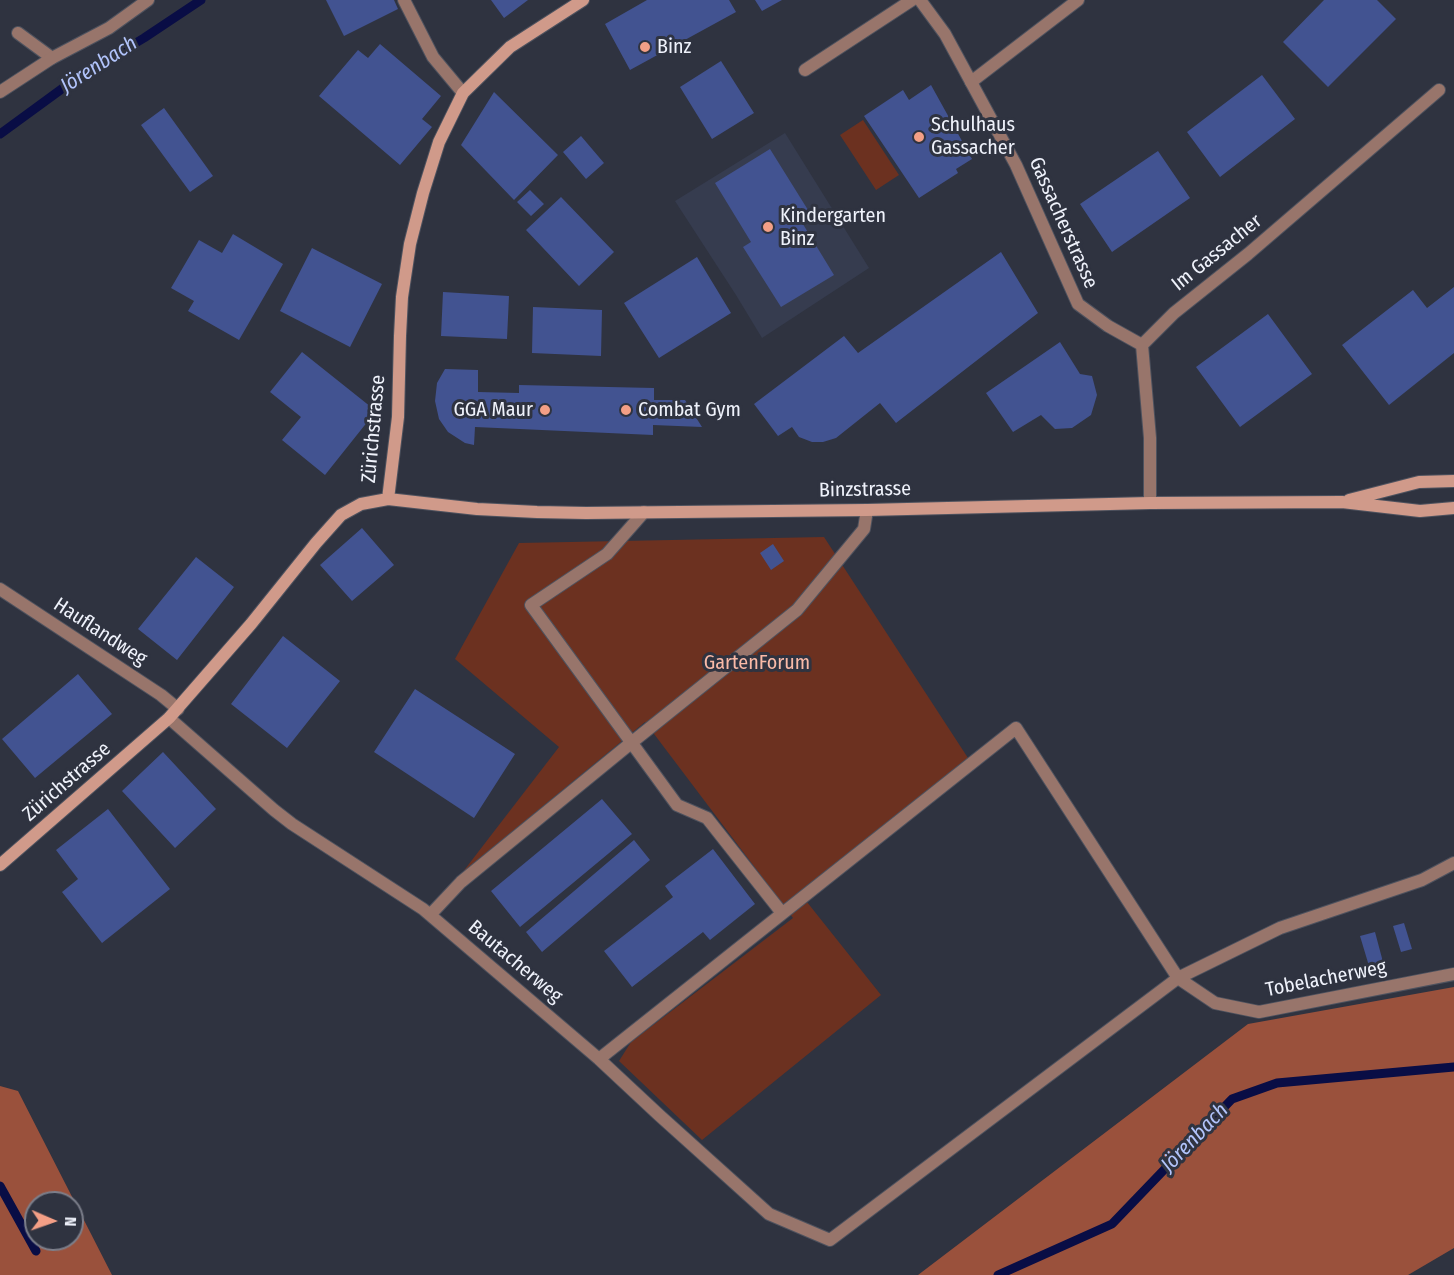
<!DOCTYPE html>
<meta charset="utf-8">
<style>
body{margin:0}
#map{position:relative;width:1454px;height:1275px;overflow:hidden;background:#2f3340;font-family:"Fira Sans Condensed",sans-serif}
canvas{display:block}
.north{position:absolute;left:24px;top:1191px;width:60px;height:60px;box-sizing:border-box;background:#2f3340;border:2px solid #7c7f8b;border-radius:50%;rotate:92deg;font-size:16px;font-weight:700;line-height:24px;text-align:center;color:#eff2fb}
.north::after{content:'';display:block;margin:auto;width:21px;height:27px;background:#f39f86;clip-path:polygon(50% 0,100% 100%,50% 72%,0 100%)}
</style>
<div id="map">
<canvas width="1454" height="1275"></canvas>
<div class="north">N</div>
</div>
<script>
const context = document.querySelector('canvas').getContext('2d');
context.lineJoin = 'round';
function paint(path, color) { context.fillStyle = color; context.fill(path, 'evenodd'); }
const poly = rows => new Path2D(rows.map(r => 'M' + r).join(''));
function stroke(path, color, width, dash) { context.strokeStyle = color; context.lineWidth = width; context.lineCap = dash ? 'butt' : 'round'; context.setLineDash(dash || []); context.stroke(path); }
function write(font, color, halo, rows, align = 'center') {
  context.font = font + ' "Fira Sans Condensed",sans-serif'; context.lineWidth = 6; context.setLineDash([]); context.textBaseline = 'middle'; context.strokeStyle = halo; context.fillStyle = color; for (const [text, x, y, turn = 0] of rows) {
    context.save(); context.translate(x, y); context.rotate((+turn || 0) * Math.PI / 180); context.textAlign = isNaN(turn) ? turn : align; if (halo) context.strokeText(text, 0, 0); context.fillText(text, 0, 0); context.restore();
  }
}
paint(poly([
 [785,133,869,268,762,338,736,295,675,201]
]), '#363c4f');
paint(poly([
 [863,120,899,175,876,190,840,135],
 [824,537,968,758,799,892,881,995,702,1140,619,1061,631,1042,793,918,645,722,462,873,559,747,455,659,519,543]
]), '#6c3120');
paint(poly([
 [1454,987,1454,1248,1408,1275,918,1275,1248,1024],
 [0,1086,18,1091,112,1275,0,1275],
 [36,1203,72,1203,72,1239,36,1239]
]), '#9a513c');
stroke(poly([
 [0,134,74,80,144,38,201,0],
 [0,1186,36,1251],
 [998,1275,1112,1224,1232,1099,1277,1083,1454,1067]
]), '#090d45', 9);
paint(poly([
 [326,0,394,0,398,9,344,36],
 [491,0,528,0,504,18],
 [647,0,729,0,736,12,630,70,605,24],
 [755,0,782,0,762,11],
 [1324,0,1377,0,1396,19,1328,87,1283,42],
 [380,44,441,96,422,119,432,127,400,165,319,96,358,50,368,58],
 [721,61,754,113,712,139,680,87],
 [1262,75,1295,119,1220,177,1187,132],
 [931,85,972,159,956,169,958,173,919,198,864,116,903,90,909,100],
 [494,92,558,155,514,200,461,145],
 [164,108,213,176,190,192,141,125],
 [581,136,604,163,586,179,563,152],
 [770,149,808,210,798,216,834,275,781,307,743,247,751,242,715,183],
 [1158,151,1190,198,1112,252,1080,204],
 [530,190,544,204,531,216,517,202],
 [561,197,614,252,579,286,526,230],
 [233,234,283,264,239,340,188,311,194,301,171,288,199,240,222,253],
 [312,248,382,284,350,347,280,311],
 [1001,252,1038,313,896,423,880,403,836,438,823,442,812,442,799,437,792,427,778,436,754,404,844,336,858,353],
 [697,257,731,313,659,358,624,303],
 [1454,287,1454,353,1389,405,1342,345,1413,290,1427,308],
 [443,292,509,296,507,339,441,336],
 [533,307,602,310,601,356,532,353],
 [1268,314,1312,374,1240,427,1196,367],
 [1060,342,1080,374,1092,376,1097,395,1091,415,1072,428,1055,429,1041,415,1013,432,986,393],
 [302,352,376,411,325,475,282,440,301,417,270,392],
 [445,369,478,370,478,392,519,393,519,385,654,388,654,400,685,400,702,427,653,425,653,435,475,427,474,445,465,443,448,432,439,419,435,401,437,383],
 [362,528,394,565,352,601,320,565],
 [773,544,784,561,771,570,760,553],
 [196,557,234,587,177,660,138,629],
 [283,636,340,681,287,748,231,704],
 [78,674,112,714,35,778,2,739],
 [415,689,515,754,474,818,374,752],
 [163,752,216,809,175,848,122,791],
 [602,799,632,834,520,927,491,891],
 [108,809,170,889,102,943,62,892,78,879,56,850],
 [634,840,650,860,542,952,526,932],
 [713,849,755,904,710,940,703,932,632,987,604,951,673,897,665,886],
 [1404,923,1412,949,1401,952,1393,926],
 [1375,932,1383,962,1369,966,1360,936]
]), '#425391');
const service = poly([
 [404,0,433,57,463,93],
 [18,33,52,58],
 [805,70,912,0],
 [971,82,1078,0],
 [644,512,607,554,531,605,677,805,707,818,782,913],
 [0,589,161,695,178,709],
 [169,718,274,810,292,824,423,909,599,1059,659,1115,769,1214,830,1240,1178,978,1280,928,1422,880,1454,863],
 [430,915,461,882,631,743,797,610,864,529,867,510],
 [599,1059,1016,728,1178,978,1215,1003,1259,1012,1454,974]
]);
const minor = poly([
 [920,0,945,34,1016,165,1078,304,1108,326,1142,345],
 [0,92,52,58,109,28,148,0],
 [1150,503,1150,438,1142,345,1174,313,1248,254,1439,90]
]);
const secondary = poly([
 [388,499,398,417,400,336,402,297,410,244,423,193,439,142,463,93,510,47,583,0],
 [1349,500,1419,482,1454,481],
 [0,865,169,718,251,624,316,543,341,515,361,504,388,499,477,509,537,512,586,513,867,510,1150,503,1342,502,1420,511,1454,508]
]);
stroke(service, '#4e525e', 14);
stroke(minor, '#4e525e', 14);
stroke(secondary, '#4e525e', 14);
stroke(service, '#98756b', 12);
stroke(minor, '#98756b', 12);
stroke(secondary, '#d09a8a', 12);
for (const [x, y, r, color] of [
 [645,47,6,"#f39f86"],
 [919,137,6,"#f39f86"],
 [768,227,6,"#f39f86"],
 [545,410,6,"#f39f86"],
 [626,410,6,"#f39f86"]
]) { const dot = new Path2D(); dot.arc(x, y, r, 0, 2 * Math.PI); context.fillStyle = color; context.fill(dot); stroke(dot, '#2f3340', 2); }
write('20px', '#eff2fb', '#2f3340', [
 ["Binz",657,47],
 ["Schulhaus",931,125],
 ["Gassacher",931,148],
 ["Kindergarten",780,216],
 ["Binz",780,239],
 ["GGA Maur",533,410,"right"],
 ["Combat Gym",638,410]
], 'left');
write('20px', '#eff2fb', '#2f3340', [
 ["Gassacherstrasse",1063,223,66],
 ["Im Gassacher",1217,253,-39],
 ["Zürichstrasse",374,429,-85],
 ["Binzstrasse",865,490,-1],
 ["Hauflandweg",100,632,33],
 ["Zürichstrasse",67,782,-41],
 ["Bautacherweg",515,962,40],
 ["Tobelacherweg",1326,979,-11]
]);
write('20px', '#fabaa7', '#2f3340', [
 ["GartenForum",757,663]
]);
write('italic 21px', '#b2c4fb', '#2f3340', [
 ["Jörenbach",99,65,-33],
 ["Jörenbach",1195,1138,-46]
]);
</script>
